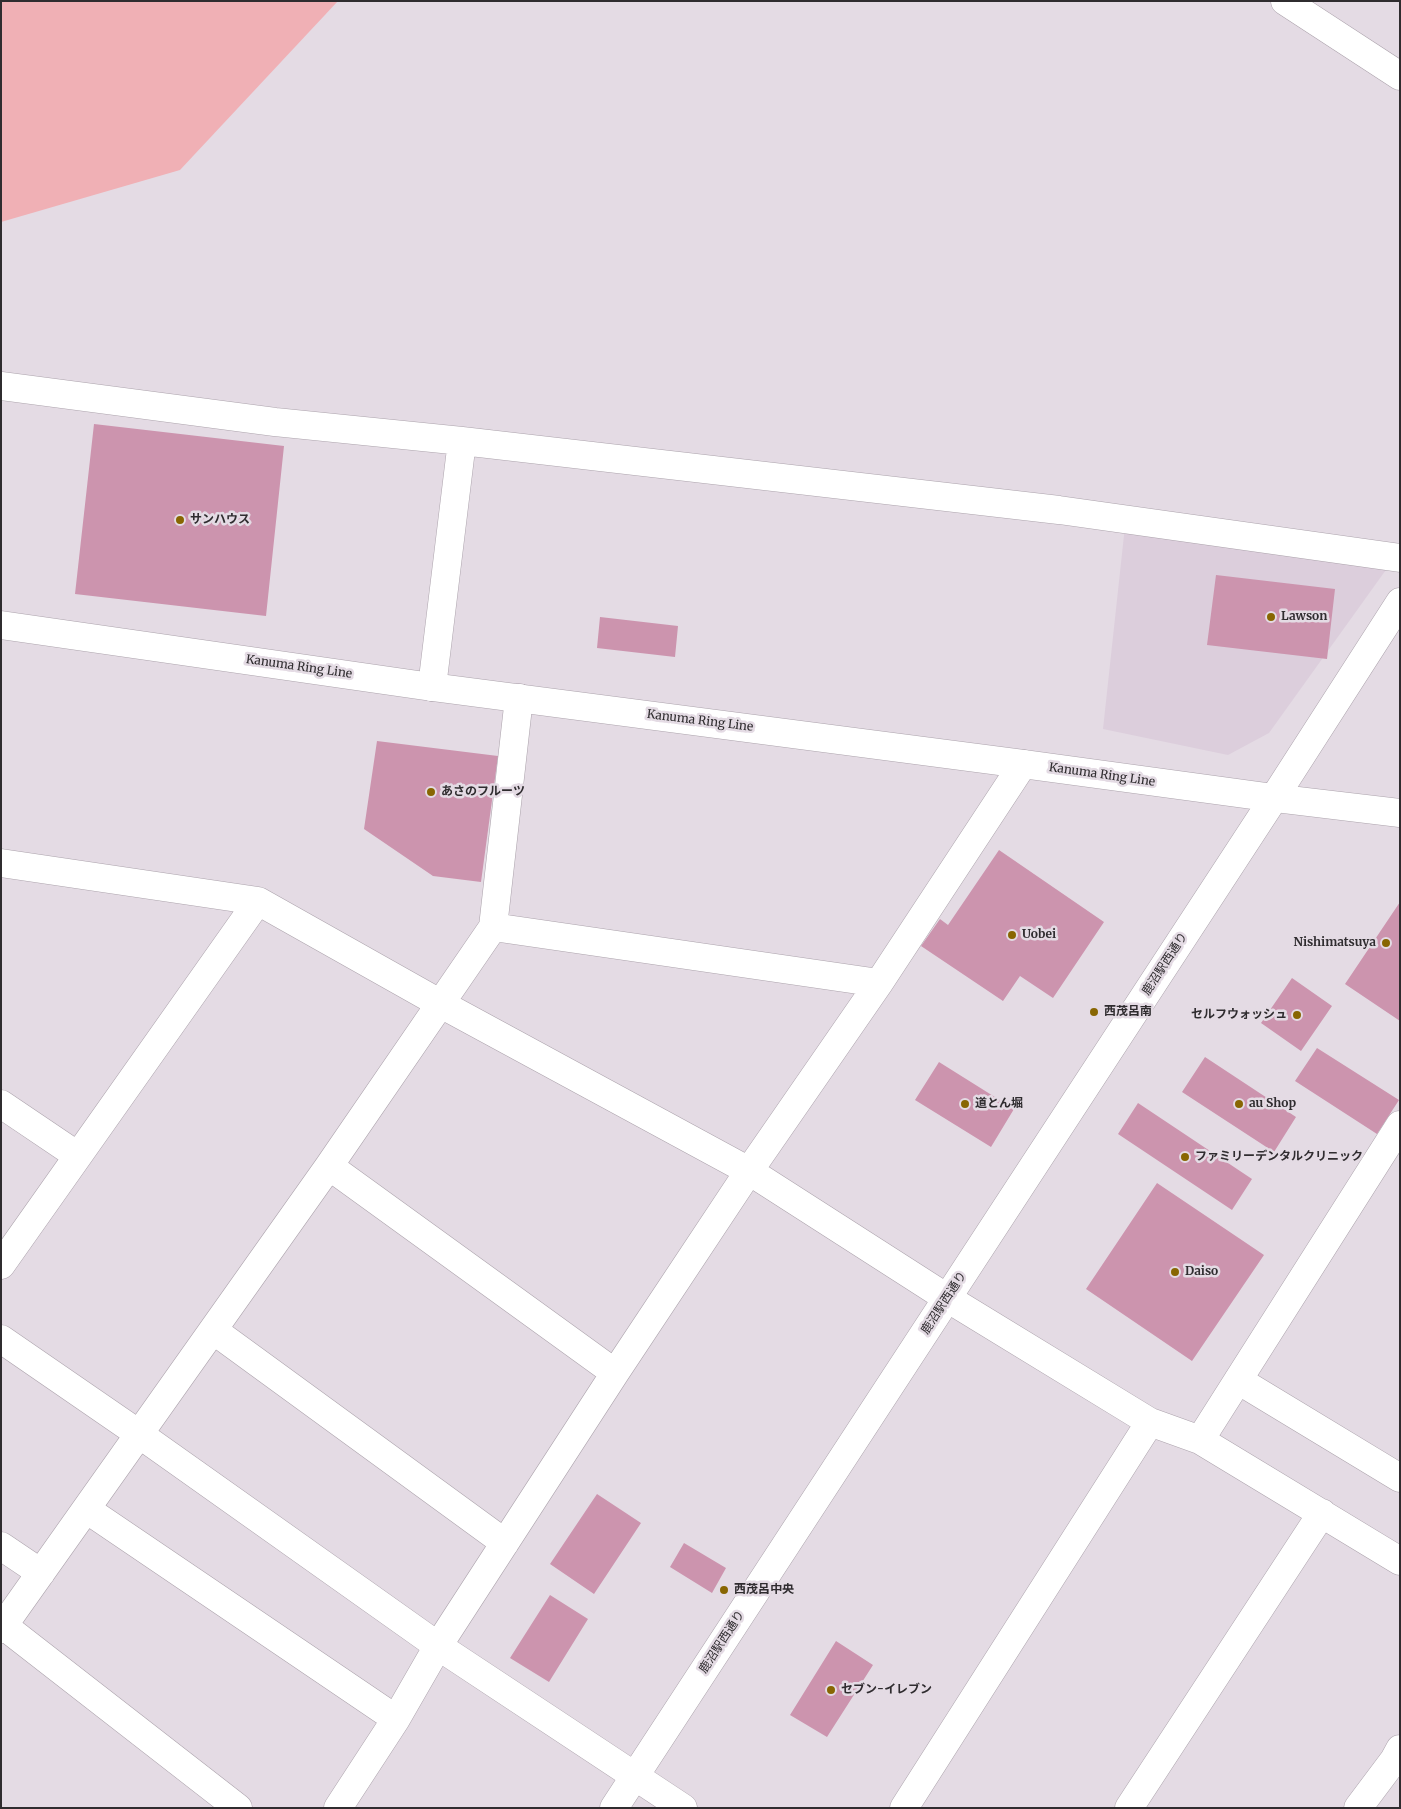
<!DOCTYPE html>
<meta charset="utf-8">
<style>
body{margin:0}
#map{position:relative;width:1401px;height:1809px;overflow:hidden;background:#e4dbe4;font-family:Merriweather,serif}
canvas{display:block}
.frame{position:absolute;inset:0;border:2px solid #2f2c2f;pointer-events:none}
</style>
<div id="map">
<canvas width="1401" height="1809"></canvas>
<div class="frame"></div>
</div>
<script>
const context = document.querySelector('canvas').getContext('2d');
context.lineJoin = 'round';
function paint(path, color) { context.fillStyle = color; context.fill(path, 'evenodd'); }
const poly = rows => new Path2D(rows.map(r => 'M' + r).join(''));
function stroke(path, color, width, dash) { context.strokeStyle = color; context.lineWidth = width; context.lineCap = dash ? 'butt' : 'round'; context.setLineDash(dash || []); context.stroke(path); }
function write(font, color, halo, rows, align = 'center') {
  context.font = font + ' Merriweather,"Noto Sans JP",serif'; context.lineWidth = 5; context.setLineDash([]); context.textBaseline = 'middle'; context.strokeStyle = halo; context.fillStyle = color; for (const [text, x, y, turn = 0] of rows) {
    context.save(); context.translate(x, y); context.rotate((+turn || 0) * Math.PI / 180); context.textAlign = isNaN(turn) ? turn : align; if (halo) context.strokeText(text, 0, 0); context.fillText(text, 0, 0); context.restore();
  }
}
paint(poly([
 [1125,526,1388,567,1269,733,1228,755,1103,729]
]), '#dccedc');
paint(poly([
 [1,1,338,1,180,170,1,222]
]), '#f0b0b5');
paint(poly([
 [94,424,284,446,266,616,75,594],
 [1216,575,1335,589,1327,659,1207,645],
 [600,617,678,626,675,657,597,648],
 [377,741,498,756,481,882,433,876,364,829],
 [999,850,1104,922,1053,998,1020,976,1003,1001,921,946,940,919,948,925],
 [1400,902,1400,1021,1345,984],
 [1292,978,1332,1006,1301,1051,1261,1023],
 [1317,1048,1399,1100,1377,1134,1295,1081],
 [1205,1057,1296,1117,1274,1152,1182,1092],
 [939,1062,1014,1109,991,1147,915,1100],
 [1138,1103,1252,1179,1232,1210,1118,1134],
 [1157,1183,1264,1255,1192,1361,1086,1289],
 [597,1494,641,1523,594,1594,550,1564],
 [684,1543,726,1568,712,1593,670,1567],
 [550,1595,588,1619,549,1682,510,1658],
 [836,1641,873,1665,827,1737,790,1715]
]), '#cc94ae');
const minor = poly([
 [1,386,275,422,462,441,1059,510,1400,558],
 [432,687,462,441],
 [1,863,258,901,441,1004,749,1171,947,1298,1150,1422,1200,1440,1400,1561],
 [493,927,879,983],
 [1,1104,78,1156],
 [329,1166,615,1373],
 [1,1265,258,901],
 [213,1330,505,1543],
 [1,1339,139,1434,438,1646,683,1808],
 [1238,1380,1400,1478],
 [1200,1440,1400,1125],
 [86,1509,396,1719],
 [1,1546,41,1573],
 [4,1626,238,1808],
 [1,1629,329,1166,493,927,519,698],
 [338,1808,396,1719,438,1646,615,1373,749,1171,879,983,1023,764],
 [904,1808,1150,1422],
 [1129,1808,1322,1513],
 [1358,1808,1394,1760,1400,1749]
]);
const tertiary = poly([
 [1285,1,1400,76],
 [614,1808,1274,798,1400,602]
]);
const secondary = poly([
 [1,625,432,687,1023,764,1274,798,1400,813]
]);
stroke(minor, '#aca3ac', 29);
stroke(tertiary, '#aca3ac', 29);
stroke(secondary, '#aca3ac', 29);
stroke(minor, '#fff', 28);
stroke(tertiary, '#fff', 28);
stroke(secondary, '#fff', 28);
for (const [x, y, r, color] of [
 [180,520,5,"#886602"],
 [1271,617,5,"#886602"],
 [431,792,5,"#886602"],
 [1012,935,5,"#886602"],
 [1386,943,5,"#886602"],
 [1094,1012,5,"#886602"],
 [1297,1015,5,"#886602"],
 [965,1104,5,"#886602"],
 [1239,1104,5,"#886602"],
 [1185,1157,5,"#886602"],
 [1175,1272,5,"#886602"],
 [724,1590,5,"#886602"],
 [831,1690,5,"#886602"]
]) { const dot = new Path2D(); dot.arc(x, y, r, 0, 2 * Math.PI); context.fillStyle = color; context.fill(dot); stroke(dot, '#e4dbe4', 2); }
write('bold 12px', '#2f2c2f', '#e4dbe4', [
 ["サンハウス",190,520],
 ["Lawson",1281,617],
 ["あさのフルーツ",441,792],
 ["Uobei",1022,935],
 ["Nishimatsuya",1376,943,"right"],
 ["西茂呂南",1104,1012],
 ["セルフウォッシュ",1287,1015,"right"],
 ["道とん堀",975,1104],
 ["au Shop",1249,1104],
 ["ファミリーデンタルクリニック",1195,1157],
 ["Daiso",1185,1272],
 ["西茂呂中央",734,1590],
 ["セブン-イレブン",841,1690]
], 'left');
write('12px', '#2f2c2f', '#e4dbe4', [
 ["Kanuma Ring Line",299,667,8],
 ["Kanuma Ring Line",700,721,7],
 ["Kanuma Ring Line",1102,775,8],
 ["鹿沼駅西通り",1165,964,-57],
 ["鹿沼駅西通り",944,1303,-57],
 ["鹿沼駅西通り",722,1642,-57]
]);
</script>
